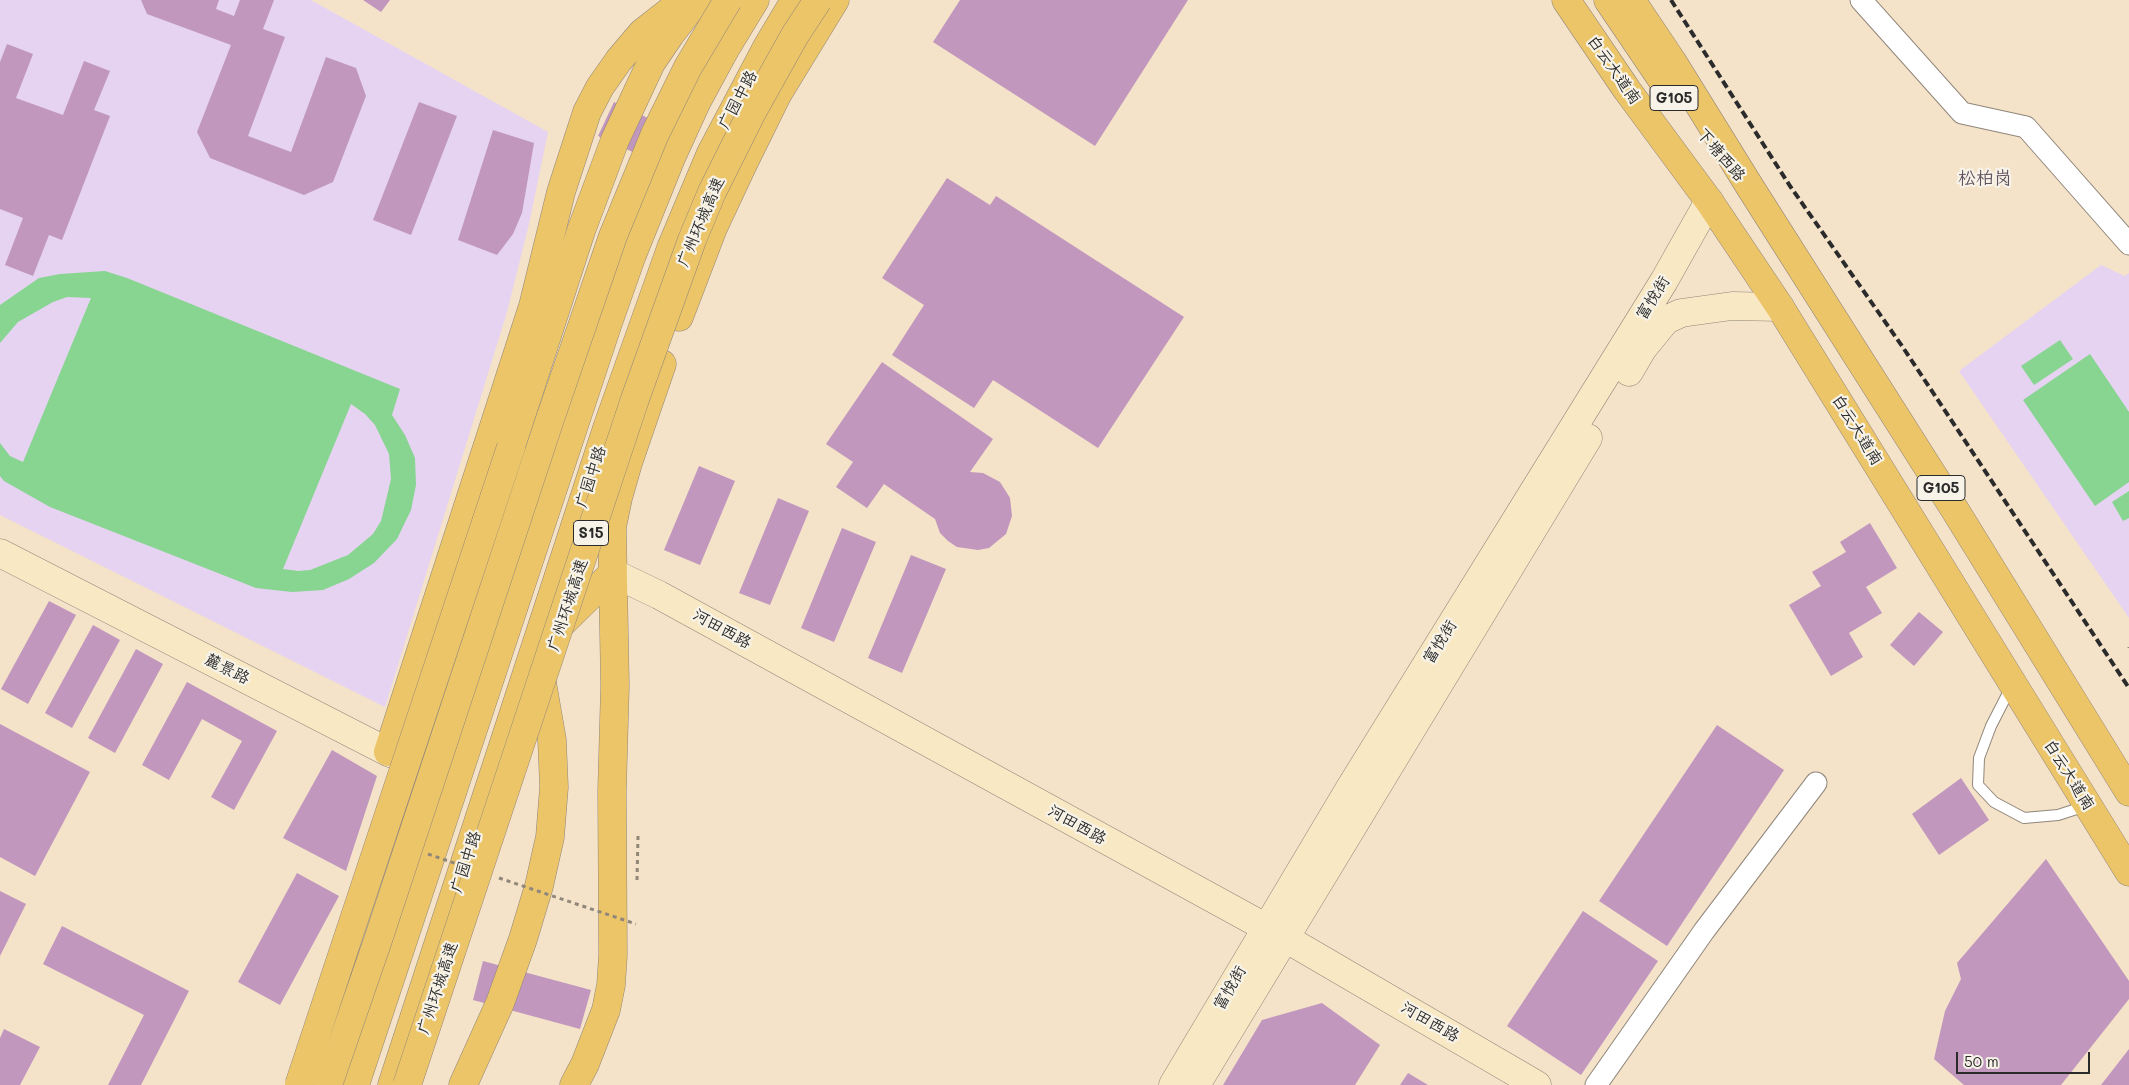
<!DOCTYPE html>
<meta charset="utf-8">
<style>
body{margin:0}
#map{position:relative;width:2129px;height:1085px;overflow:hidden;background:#f4e2c9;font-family:Mali,sans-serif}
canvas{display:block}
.scale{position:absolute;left:1956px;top:1052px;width:134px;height:22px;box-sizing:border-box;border:2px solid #2b2b2b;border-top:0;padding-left:6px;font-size:15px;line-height:18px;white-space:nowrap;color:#2b2b2b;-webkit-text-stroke:4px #f7f3e8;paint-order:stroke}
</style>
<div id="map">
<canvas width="2129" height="1085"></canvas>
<div class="scale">50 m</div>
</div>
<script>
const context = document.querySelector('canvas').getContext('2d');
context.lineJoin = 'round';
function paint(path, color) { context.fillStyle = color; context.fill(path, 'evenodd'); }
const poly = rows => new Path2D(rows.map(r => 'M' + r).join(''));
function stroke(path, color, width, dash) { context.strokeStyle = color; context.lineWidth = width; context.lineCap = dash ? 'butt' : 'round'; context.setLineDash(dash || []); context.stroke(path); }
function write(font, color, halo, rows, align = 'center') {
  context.font = font + ' Mali,"LXGW WenKai TC",sans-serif'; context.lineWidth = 4.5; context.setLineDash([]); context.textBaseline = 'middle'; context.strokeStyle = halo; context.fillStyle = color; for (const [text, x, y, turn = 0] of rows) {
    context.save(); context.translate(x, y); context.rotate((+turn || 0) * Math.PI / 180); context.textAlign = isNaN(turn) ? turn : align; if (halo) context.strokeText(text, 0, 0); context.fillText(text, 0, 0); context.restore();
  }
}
paint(poly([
 [0,0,311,0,548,132,529,224,507,312,385,707,0,515],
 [2101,265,2125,276,2129,273,2129,618,1959,371]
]), '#e5d3f1');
paint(poly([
 [105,271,127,278,400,389,392,415,405,435,415,458,416,485,411,510,397,539,374,563,349,579,323,590,292,592,256,588,50,507,4,481,0,476,0,443,10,456,23,462,91,298,67,297,53,302,18,322,0,343,0,305,39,278,60,274],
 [351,404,365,414,375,425,389,454,391,479,381,521,373,534,348,555,310,570,298,571,283,569],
 [2060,340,2073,359,2034,385,2021,366],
 [2090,354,2129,412,2129,482,2095,506,2023,400],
 [2129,491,2129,518,2123,521,2112,502]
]), '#88d491');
paint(poly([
 [141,0,219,0,216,9,234,16,240,0,274,0,263,29,285,37,248,136,291,152,326,57,356,68,366,96,333,182,304,195,210,158,197,132,231,45,147,14],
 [363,0,390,0,381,12],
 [960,0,1188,0,1095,146,933,42],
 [7,44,33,54,16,98,63,115,84,61,110,71,94,110,110,116,62,240,49,235,33,276,5,265,23,218,0,209,0,62],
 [419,102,457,116,411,235,373,220],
 [614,102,652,120,637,154,598,136],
 [493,130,534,143,522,213,513,234,497,255,458,240],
 [947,178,990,205,996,196,1184,317,1098,448,993,380,974,408,892,355,924,305,882,278],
 [882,362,993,439,970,472,983,473,1000,482,1010,498,1012,516,1006,534,989,548,978,550,957,547,948,541,940,533,935,519,884,484,867,508,836,487,853,462,826,444],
 [699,466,735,481,700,565,664,550],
 [778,498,809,511,770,605,739,593],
 [1870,523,1897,568,1866,587,1882,613,1849,633,1863,657,1831,676,1789,605,1821,586,1812,572,1846,552,1840,542],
 [842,528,876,542,834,642,801,628],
 [911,555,946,569,902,673,868,658],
 [49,601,76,615,28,704,1,689],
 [1919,612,1943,632,1914,666,1890,645],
 [93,625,120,640,72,728,45,713],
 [136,649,163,664,115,753,88,738],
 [187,682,277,731,234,810,211,797,242,741,202,719,169,780,142,765],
 [0,724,90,772,35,876,0,857],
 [1717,725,1784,770,1667,946,1599,901],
 [332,750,377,776,346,871,283,838],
 [1961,778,1989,820,1939,855,1912,814],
 [2046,859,2129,981,2129,999,2061,1085,1964,1085,1934,1059,1945,1011,1961,979,1957,963],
 [297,873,339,896,280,1005,238,982],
 [0,891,26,904,0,956],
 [1583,911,1658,961,1581,1075,1507,1026],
 [62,926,189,991,141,1085,108,1085,144,1015,43,964],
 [483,961,591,990,580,1029,473,1000],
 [1322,1003,1380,1045,1355,1085,1223,1085,1262,1020],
 [4,1029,40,1047,20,1085,0,1085,0,1038],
 [2129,1049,2129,1085,2101,1085],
 [1408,1073,1428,1085,1400,1085]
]), '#c197be');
const lane = poly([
 [2011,687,1991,726,1979,758,1978,785,1994,802,2024,818,2058,815,2086,806]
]);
const street = poly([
 [1861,0,1962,113,2026,127,2129,244],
 [1596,1085,1704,931,1816,783]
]);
const secondary = poly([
 [1629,372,1643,348,1666,320,1681,313,1732,306,1780,307],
 [0,553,388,752,456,779],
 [613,573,659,595,1285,938,1537,1085],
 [1173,1085,1350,788,1664,281,1709,201],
 [1196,1085,1588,438]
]);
const primary = poly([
 [724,51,755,0],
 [679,317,713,228,743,164,777,95,835,0],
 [473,610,504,516],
 [554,631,613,573],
 [388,752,533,306,561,192,587,112,600,87,619,60,642,33,684,0],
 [574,1085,585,1064,606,1010,611,985,613,955,612,791,615,686,612,527,618,498,628,463,662,364]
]);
const highway = poly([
 [1566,0,1627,90,1709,201,1780,307,2129,872],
 [1608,0,1673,96],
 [1631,0,1672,61,1750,187,1955,510,2129,792],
 [511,447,581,231,615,140,651,63,670,35,697,0],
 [355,1085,608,323,632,255,671,158,697,101,724,51,728,0],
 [392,1085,608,425,671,248,711,153,767,47,795,0],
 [463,1085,500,1003,523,939,539,886,550,837,554,787,552,740,540,671]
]);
stroke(lane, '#90867a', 12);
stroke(street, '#90867a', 23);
stroke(secondary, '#90867a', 29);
stroke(primary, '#90867a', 29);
stroke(highway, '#90867a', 29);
stroke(poly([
 [2129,647,2129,648],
 [637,880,638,836]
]), '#90867a', 3, [4, 4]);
stroke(lane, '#fff', 10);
stroke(street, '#fff', 21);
stroke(secondary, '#f8e8c3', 28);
stroke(primary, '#edc569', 28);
stroke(highway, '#edc569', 28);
stroke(poly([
 [1671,0,1790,186,1902,346,2129,688]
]), '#2b2b2b', 4, [8, 4]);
const highwayBridge = poly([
 [299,1085,511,447],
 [328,1085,377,943,549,422,613,236,655,134,688,67,728,0],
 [407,1085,635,399,692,240,712,192,751,114,795,35,818,0]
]);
stroke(highwayBridge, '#90867a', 29, []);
stroke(poly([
 [428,854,457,864],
 [499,878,636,924]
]), '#90867a', 3, [4, 4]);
stroke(highwayBridge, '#edc569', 28);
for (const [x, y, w] of [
 [1674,98,48],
 [1941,488,48],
 [591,533,35]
]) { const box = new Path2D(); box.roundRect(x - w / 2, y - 12.5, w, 25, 4); context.fillStyle = '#f7f3e8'; context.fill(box); stroke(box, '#2b2b2b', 1); }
write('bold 15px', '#2b2b2b', null, [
 ["G105",1674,98],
 ["G105",1941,488],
 ["S15",591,533]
]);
write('16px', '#2b2b2b', '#f7f3e8', [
 ["白云大道南",1614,70,55],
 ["广园中路",738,100,-62],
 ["下塘西路",1721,155,49],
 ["广州环城高速",701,222,-67],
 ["富悦街",1653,298,-58],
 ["白云大道南",1857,430,58],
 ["广园中路",591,477,-72],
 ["广州环城高速",568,605,-72],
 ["河田西路",722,629,29],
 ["富悦街",1440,642,-58],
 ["麓景路",227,669,27],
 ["白云大道南",2069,775,58],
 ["河田西路",1077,825,29],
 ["广园中路",466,862,-72],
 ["广州环城高速",438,988,-72],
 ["富悦街",1230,988,-60],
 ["河田西路",1430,1022,30]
]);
write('18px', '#60515e', '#f7f3e8', [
 ["松柏岗",1985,178]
]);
</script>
